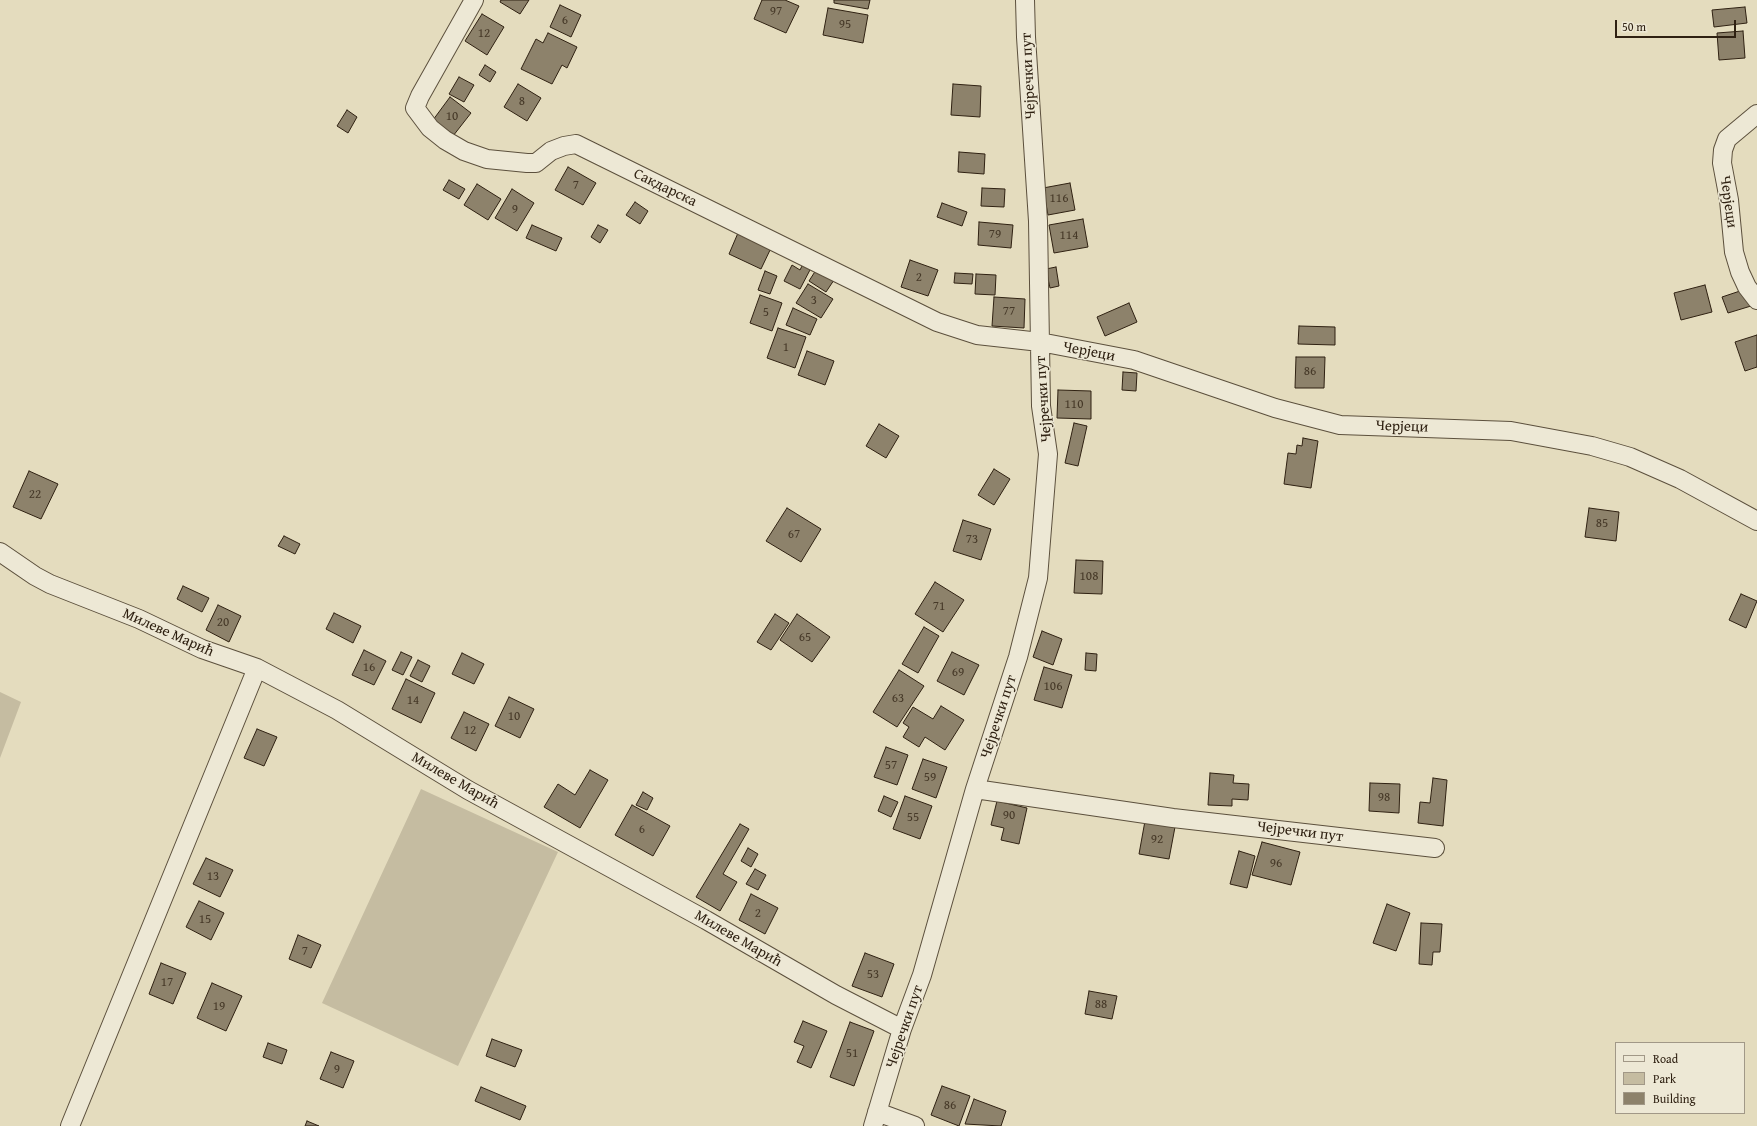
<!DOCTYPE html>
<meta charset="utf-8">
<style>
body{margin:0}
#map{position:relative;width:1757px;height:1126px;overflow:hidden;background:#e4dcbe;font-family:"Gentium Book Plus",serif}
canvas{display:block}
.legend{position:absolute;left:1615px;top:1042px;width:130px;height:72px;box-sizing:border-box;background:#ede8d5;border:1px solid #a19887;margin:0;padding:5px 7px;list-style:none;font-size:12px;color:#2f2112}
.legend li{display:flex;align-items:center;gap:8px;height:20px}
.legend b{width:20px;border:1px solid #a19887}
.scale{position:absolute;left:1615px;top:20px;width:121px;height:18px;box-sizing:border-box;border:2px solid #2f2112;border-top:0;padding-left:5px;font-size:12px;line-height:14px;white-space:nowrap;color:#2f2112;-webkit-text-stroke:3px #ede8d5;paint-order:stroke}
</style>
<div id="map">
<canvas width="1757" height="1126"></canvas>
<ul class="legend">
<li><b style="height:5px;background:#ede8d5"></b>Road</li>
<li><b style="height:11px;background:#c5bca1"></b>Park</li>
<li><b style="height:11px;background:#8d826b"></b>Building</li>
</ul>
<div class="scale">50 m</div>
</div>
<script>
const context = document.querySelector('canvas').getContext('2d');
context.lineJoin = 'round';
function paint(path, color) { context.fillStyle = color; context.fill(path, 'evenodd'); }
const poly = rows => new Path2D(rows.map(r => 'M' + r).join(''));
function stroke(path, color, width, dash) { context.strokeStyle = color; context.lineWidth = width; context.lineCap = dash ? 'butt' : 'round'; context.setLineDash(dash || []); context.stroke(path); }
function write(font, color, halo, rows, align = 'center') {
  context.font = font + ' "Gentium Book Plus",serif'; context.lineWidth = 3; context.setLineDash([]); context.textBaseline = 'middle'; context.strokeStyle = halo; context.fillStyle = color; for (const [text, x, y, turn = 0] of rows) {
    context.save(); context.translate(x, y); context.rotate((+turn || 0) * Math.PI / 180); context.textAlign = isNaN(turn) ? turn : align; if (halo) context.strokeText(text, 0, 0); context.fillText(text, 0, 0); context.restore();
  }
}
paint(poly([
 [0,692,21,702,0,758],
 [421,789,558,852,458,1066,322,1003]
]), '#c5bca1');
const building = poly([
 [501,0,529,0,520,14,500,2,501,0],
 [762,0,785,0,799,6,786,33,754,19,762,0],
 [834,0,870,0,868,9,834,3,834,0],
 [560,5,581,15,571,37,550,27,560,5],
 [1745,7,1747,23,1714,27,1712,10,1745,7],
 [828,8,868,15,863,43,823,35,828,8],
 [482,14,504,27,487,55,465,41,482,14],
 [1743,31,1745,58,1719,60,1717,33,1743,31],
 [548,33,577,47,567,68,562,65,552,84,521,69,536,39,543,43,548,33],
 [485,65,496,72,490,82,479,75,485,65],
 [459,77,474,85,464,102,449,94,459,77],
 [518,84,541,98,527,121,504,107,518,84],
 [953,84,981,86,980,117,951,115,953,84],
 [450,97,471,113,453,136,433,120,450,97],
 [347,110,357,117,348,133,337,126,347,110],
 [959,152,985,154,984,174,958,172,959,152],
 [568,167,596,183,583,205,555,190,568,167],
 [449,180,465,189,459,199,443,190,449,180],
 [1070,183,1075,210,1048,215,1043,188,1070,183],
 [477,184,501,199,488,220,464,205,477,184],
 [982,188,1005,189,1004,207,981,206,982,188],
 [512,189,534,203,517,231,495,218,512,189],
 [635,202,648,211,640,224,626,215,635,202],
 [942,203,967,212,962,226,937,217,942,203],
 [1083,219,1088,247,1054,253,1049,225,1083,219],
 [979,222,1013,225,1011,248,978,245,979,222],
 [532,225,562,238,556,251,526,238,532,225],
 [598,225,608,230,600,243,591,237,598,225],
 [738,233,771,248,761,269,729,254,738,233],
 [910,260,938,270,928,296,901,287,910,260],
 [803,264,811,268,800,289,784,281,792,265,800,270,803,264],
 [1056,267,1059,286,1050,288,1046,269,1056,267],
 [816,270,834,280,826,292,809,281,816,270],
 [765,271,777,276,770,294,758,290,765,271],
 [955,273,973,274,972,284,954,283,955,273],
 [976,274,996,275,995,295,975,294,976,274],
 [808,284,833,299,821,318,796,303,808,284],
 [1705,285,1712,312,1681,320,1674,293,1705,285],
 [1746,289,1751,306,1728,313,1722,297,1746,289],
 [760,295,782,303,772,331,750,323,760,295],
 [994,297,1025,299,1024,328,992,326,994,297],
 [1129,303,1137,322,1105,336,1097,317,1129,303],
 [793,308,817,319,810,335,786,325,793,308],
 [1299,326,1335,327,1335,345,1298,344,1299,326],
 [778,328,806,337,795,368,767,358,778,328],
 [1757,335,1757,367,1745,371,1735,342,1757,335],
 [807,351,834,361,825,385,798,375,807,351],
 [1296,357,1325,357,1324,388,1295,388,1296,357],
 [1123,372,1137,373,1136,391,1122,390,1123,372],
 [1058,390,1091,391,1091,419,1057,418,1058,390],
 [1074,423,1087,426,1078,466,1065,463,1074,423],
 [879,424,899,436,886,458,866,446,879,424],
 [1303,438,1318,441,1311,488,1284,484,1288,453,1296,454,1297,445,1302,446,1303,438],
 [994,469,1010,479,994,505,978,495,994,469],
 [29,471,58,484,41,519,13,507,29,471],
 [787,508,821,529,801,562,766,541,787,508],
 [1589,508,1619,512,1616,541,1585,537,1589,508],
 [963,520,991,529,981,560,953,551,963,520],
 [284,536,300,544,295,554,278,546,284,536],
 [1076,560,1103,561,1102,594,1074,593,1076,560],
 [935,582,964,600,943,632,915,614,935,582],
 [183,586,209,598,202,612,177,599,183,586],
 [1741,594,1757,601,1746,628,1729,620,1741,594],
 [218,605,241,616,229,642,206,630,218,605],
 [334,613,361,626,353,643,326,629,334,613],
 [775,614,789,623,771,650,757,642,775,614],
 [797,614,830,637,812,662,780,640,797,614],
 [924,627,939,636,918,673,902,664,924,627],
 [1042,631,1062,639,1053,665,1033,657,1042,631],
 [364,650,386,661,374,685,352,675,364,650],
 [401,652,412,657,403,675,392,670,401,652],
 [952,652,979,665,964,695,937,681,952,652],
 [462,653,484,664,474,684,452,674,462,653],
 [1086,653,1097,654,1096,671,1085,670,1086,653],
 [418,660,430,666,422,682,410,676,418,660],
 [1044,667,1072,675,1062,708,1034,700,1044,667],
 [899,670,924,686,897,727,873,712,899,670],
 [406,679,435,693,421,723,392,709,406,679],
 [509,697,534,709,520,738,495,726,509,697],
 [941,706,964,720,945,750,925,737,919,747,903,737,909,727,903,723,913,707,933,719,941,706],
 [464,712,489,724,476,751,451,738,464,712],
 [257,729,277,737,264,766,244,758,257,729],
 [886,747,908,755,897,785,874,777,886,747],
 [923,759,947,767,936,798,912,789,923,759],
 [590,770,608,780,580,828,544,807,558,784,575,795,590,770],
 [1210,773,1234,775,1233,783,1249,784,1248,800,1232,799,1232,806,1208,805,1210,773],
 [1433,778,1447,780,1443,826,1418,823,1420,802,1430,803,1433,778],
 [1370,783,1400,784,1399,813,1369,811,1370,783],
 [643,792,653,798,647,810,636,805,643,792],
 [884,796,898,802,891,817,878,811,884,796],
 [905,796,932,806,920,839,893,829,905,796],
 [997,801,1027,808,1019,844,1001,840,1004,828,991,825,997,801],
 [632,805,670,826,653,856,615,835,632,805],
 [1145,821,1175,827,1169,859,1139,854,1145,821],
 [740,824,749,829,723,874,737,882,720,911,696,897,740,824],
 [1262,842,1300,852,1291,885,1252,875,1262,842],
 [748,848,758,854,751,867,741,861,748,848],
 [1239,851,1255,856,1247,888,1230,884,1239,851],
 [206,858,233,870,220,897,193,884,206,858],
 [755,869,766,875,758,890,746,884,755,869],
 [751,894,778,908,765,934,739,920,751,894],
 [199,901,224,913,211,940,186,927,199,901],
 [1387,904,1410,913,1396,951,1373,943,1387,904],
 [1421,923,1442,924,1440,952,1433,952,1432,965,1419,964,1421,923],
 [298,935,321,945,311,968,289,959,298,935],
 [865,953,894,964,882,997,852,986,865,953],
 [161,963,186,973,173,1004,149,994,161,963],
 [212,983,242,996,226,1031,197,1018,212,983],
 [1089,991,1117,996,1112,1019,1085,1014,1089,991],
 [803,1021,827,1031,811,1068,797,1062,804,1046,794,1042,803,1021],
 [850,1022,874,1031,854,1086,830,1077,850,1022],
 [492,1039,522,1050,515,1067,486,1056,492,1039],
 [268,1043,287,1050,282,1064,263,1057,268,1043],
 [331,1052,354,1061,343,1088,320,1079,331,1052],
 [942,1086,970,1096,959,1126,931,1115,942,1086],
 [481,1087,526,1106,520,1120,475,1101,481,1087],
 [974,1099,1006,1111,1001,1126,965,1124,974,1099],
 [307,1121,319,1126,305,1126,307,1121]
]);
paint(building, '#8d826b');
stroke(building, '#2f2112', 1);
const street = poly([
 [474,0,420,96,415,108,430,128,445,140,464,151,487,159,527,163,536,163,551,151,564,146,576,144,937,322,977,335,1040,342,1134,360,1275,408,1340,425,1511,431,1592,446,1630,457,1680,479,1757,521],
 [1757,114,1727,139,1723,150,1722,163,1729,200,1734,252,1740,272,1747,287,1757,300],
 [0,552,35,576,50,584,139,619,202,649,257,668,337,710,468,790,706,920,836,995,902,1029],
 [975,789,1173,818,1435,848],
 [877,1112,915,1126],
 [70,1126,257,668],
 [873,1126,902,1029,922,975,975,789,1018,657,1038,578,1048,454,1041,406,1038,221,1026,37,1025,0]
]);
stroke(street, '#5c503d', 20);
stroke(street, '#ede8d5', 18);
write('13px', '#463928', null, [
 ["97",776,12],
 ["6",565,21],
 ["95",845,25],
 ["12",484,34],
 ["8",522,102],
 ["10",452,117],
 ["7",576,186],
 ["116",1059,199],
 ["9",515,210],
 ["79",995,235],
 ["114",1069,236],
 ["2",919,278],
 ["3",814,301],
 ["77",1009,312],
 ["5",766,313],
 ["1",786,348],
 ["86",1310,372],
 ["110",1074,405],
 ["22",35,495],
 ["85",1602,524],
 ["67",794,535],
 ["73",972,540],
 ["108",1089,577],
 ["71",939,607],
 ["20",223,623],
 ["65",805,638],
 ["16",369,668],
 ["69",958,673],
 ["106",1053,687],
 ["63",898,699],
 ["14",413,701],
 ["10",514,717],
 ["12",470,731],
 ["57",891,766],
 ["59",930,778],
 ["98",1384,798],
 ["90",1009,816],
 ["55",913,818],
 ["6",642,830],
 ["92",1157,840],
 ["96",1276,864],
 ["13",213,877],
 ["2",758,914],
 ["15",205,920],
 ["7",305,952],
 ["53",873,975],
 ["17",167,983],
 ["88",1101,1005],
 ["19",219,1007],
 ["51",852,1054],
 ["9",337,1070],
 ["86",950,1106]
]);
write('15px', '#2f2112', '#ede8d5', [
 ["Чејречки пут",1029,76,-93],
 ["Сакдарска",665,188,26],
 ["Черјеци",1728,202,82],
 ["Черјеци",1089,352,11],
 ["Чејречки пут",1044,399,-94],
 ["Черјеци",1402,427,2],
 ["Милеве Мaрић",168,633,24],
 ["Чејречки пут",999,717,-72],
 ["Милеве Мaрић",455,781,30],
 ["Чејречки пут",1300,832,7],
 ["Милеве Мaрић",738,939,30],
 ["Чејречки пут",905,1027,-71]
]);
</script>
